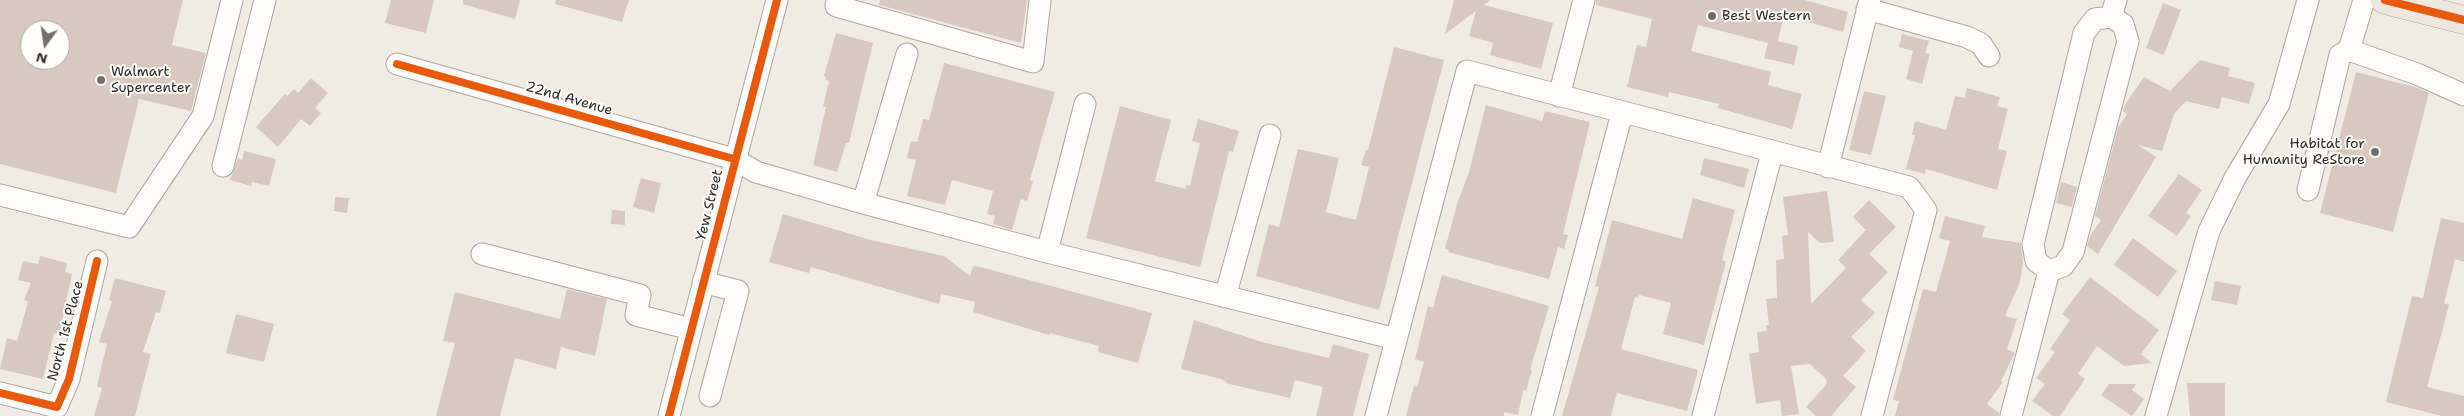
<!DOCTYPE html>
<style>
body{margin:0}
#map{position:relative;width:2464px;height:416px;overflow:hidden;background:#f1ece3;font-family:"Shantell Sans",sans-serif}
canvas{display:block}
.north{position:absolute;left:20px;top:20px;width:50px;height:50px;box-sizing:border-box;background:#fdfcf7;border:1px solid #a9a8a5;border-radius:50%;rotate:194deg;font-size:14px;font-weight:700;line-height:20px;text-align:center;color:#2b2b2b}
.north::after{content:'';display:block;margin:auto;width:18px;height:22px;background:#706f6b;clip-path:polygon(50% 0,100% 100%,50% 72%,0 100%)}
</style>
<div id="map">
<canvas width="2464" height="416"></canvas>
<div class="north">N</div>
</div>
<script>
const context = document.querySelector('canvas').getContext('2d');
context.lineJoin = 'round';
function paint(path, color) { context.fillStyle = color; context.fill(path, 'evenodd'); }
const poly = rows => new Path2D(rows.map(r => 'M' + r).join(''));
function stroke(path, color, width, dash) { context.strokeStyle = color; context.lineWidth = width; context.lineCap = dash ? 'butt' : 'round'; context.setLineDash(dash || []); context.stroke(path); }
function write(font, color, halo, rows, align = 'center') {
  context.font = font + ' "Shantell Sans",sans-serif'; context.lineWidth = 4; context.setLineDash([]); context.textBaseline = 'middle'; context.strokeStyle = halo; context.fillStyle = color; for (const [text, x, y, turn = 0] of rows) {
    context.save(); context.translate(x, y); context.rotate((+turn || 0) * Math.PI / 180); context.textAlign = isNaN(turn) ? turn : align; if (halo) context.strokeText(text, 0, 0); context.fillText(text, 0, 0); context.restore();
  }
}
paint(poly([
 [0,0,183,0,172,45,206,53,191,111,139,99,116,193,0,164],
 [30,30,60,30,60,60,30,60],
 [391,0,434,0,426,33,385,23],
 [463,0,520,0,515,19,463,4],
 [556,0,629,0,622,22,555,4],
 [880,0,1027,0,1021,43,879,5],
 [1454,0,1490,0,1484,5,1553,23,1541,69,1490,55,1493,43,1469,36,1476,11,1445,34],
 [1596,0,1805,0,1848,12,1843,32,1784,15,1778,41,1798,46,1794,65,1764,58,1768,43,1698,25,1691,51,1771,72,1768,85,1802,94,1792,129,1718,108,1719,104,1669,92,1668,97,1627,87,1637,45,1646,47,1652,19,1596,5],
 [2163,3,2181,10,2164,55,2146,48],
 [836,33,873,43,849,143,846,143,837,172,813,165,826,107,823,107,829,81,826,80,826,77,824,76],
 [1902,34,1929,41,1925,53,1930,54,1922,84,1906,79,1913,51,1899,47],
 [1394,47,1444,60,1379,310,1256,276,1269,224,1279,227,1298,149,1339,158,1326,212,1356,220,1369,167,1361,165,1366,150,1368,150],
 [2200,60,2230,68,2228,76,2255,83,2249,104,2222,97,2219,109,2186,101,2174,114,2162,151,2138,145,2156,157,2098,254,2087,246,2091,234,2101,220,2095,216,2118,128,2127,114,2123,111,2124,106,2144,77,2170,91],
 [944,63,1055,92,1030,180,1033,181,1027,201,1021,199,1012,230,993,224,995,216,987,214,993,191,952,180,945,205,907,196,916,160,907,158,911,141,917,142,923,119,929,120],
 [2356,72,2418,88,2429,93,2393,232,2320,213],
 [311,78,328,93,315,108,321,113,310,126,301,119,278,147,256,127,285,94,287,96,294,89,298,93],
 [1967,88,2000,97,1997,106,2008,109,1998,149,2007,151,1997,190,1926,169,1925,174,1906,169,1915,135,1912,135,1915,121,1946,130,1955,96,1965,98],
 [1864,91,1886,96,1871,155,1849,150],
 [1486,105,1542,121,1545,111,1590,122,1563,234,1568,235,1564,249,1558,247,1549,279,1448,252,1449,250,1445,249,1457,204,1469,172],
 [1120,106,1171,120,1155,181,1185,189,1186,185,1190,186,1200,143,1192,141,1198,119,1239,131,1233,152,1229,151,1200,267,1086,238],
 [244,151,276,159,269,186,252,182,251,186,230,180,238,158,242,160],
 [1704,158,1749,169,1744,188,1700,175],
 [2179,174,2202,190,2186,213,2191,216,2177,236,2148,216],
 [641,178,661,183,654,213,633,207],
 [2061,182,2077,187,2072,207,2056,203],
 [1827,191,1834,242,1820,243,1808,232,1811,304,1846,268,1838,260,1866,230,1853,217,1869,200,1896,227,1869,254,1888,272,1861,300,1875,313,1851,337,1866,351,1843,376,1856,387,1831,416,1816,416,1806,407,1826,385,1827,380,1810,364,1791,366,1799,414,1782,416,1780,400,1756,404,1749,354,1759,352,1757,332,1767,331,1766,325,1769,325,1766,299,1777,298,1776,260,1784,259,1782,236,1788,235,1783,197],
 [335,197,349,198,347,213,334,211],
 [1693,198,1735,210,1722,260,1726,262,1704,345,1663,334,1671,303,1639,295,1638,298,1635,297,1621,349,1698,370,1687,411,1617,393,1611,416,1562,416,1599,287,1595,286,1612,220,1682,239],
 [612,210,625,211,625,225,611,224],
 [783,214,871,240,944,256,970,276,973,266,984,268,1152,313,1138,363,1098,352,1099,346,1050,333,1049,335,973,312,975,302,941,294,939,304,811,267,809,273,769,262],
 [1945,216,1985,226,1982,237,2021,243,2023,262,2020,282,2005,316,2017,319,2007,349,2015,353,2001,381,2003,382,1987,404,1999,413,1999,416,1895,416,1899,401,1893,400,1923,289,1936,292,1950,241,1939,238],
 [2441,218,2464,223,2464,262,2455,259,2444,303,2449,305,2427,387,2464,396,2464,416,2442,416,2386,402,2412,296,2423,298],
 [2133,238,2177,271,2158,297,2114,265],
 [40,256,67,263,65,272,72,274,59,335,54,333,43,379,0,369,7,338,17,341,28,302,24,300,31,283,18,280,23,261,38,264],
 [1442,275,1549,306,1530,370,1532,370,1526,391,1523,390,1518,415,1504,412,1504,416,1406,416,1414,386,1417,387,1424,362,1415,359,1428,306,1433,308],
 [2090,277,2159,330,2141,354,2152,363,2124,366,2097,346,2078,374,2085,379,2060,416,2053,416,2032,401,2045,384,2036,378,2055,352,2050,349,2070,320,2062,314],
 [115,278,166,291,160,313,156,312,143,352,151,354,135,416,94,416,102,388,97,386,107,344,99,342,112,301,109,300],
 [2215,281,2241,286,2237,305,2211,300],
 [567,289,607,299,595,356,561,347,556,369,515,358,500,416,436,416,455,343,443,341,455,292,560,319],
 [236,314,274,324,264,362,226,353],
 [1194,320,1262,342,1329,358,1333,344,1369,354,1353,416,1316,416,1323,387,1295,380,1290,398,1229,384,1221,379,1181,369],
 [2187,383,2225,383,2225,416,2190,416],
 [2109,384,2136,384,2132,390,2144,399,2132,416,2101,395]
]), '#d8c8c0');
const minor = poly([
 [837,0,836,6,1033,62,1040,0],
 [2364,0,2349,50,2417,74,2464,95],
 [1867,9,1967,37,1981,44,1989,56],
 [2111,17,2123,24,2128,41,2073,252,2063,266,2049,271,2036,261,2033,244,2084,33,2095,19,2111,17],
 [2111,17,2116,0],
 [397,64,734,159,756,172,863,203,1047,252,1396,339],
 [1559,96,1584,0],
 [223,166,265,0],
 [1828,167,1870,0],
 [2308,190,2340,55,2349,50],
 [0,195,129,227,203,116,232,0],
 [863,203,907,54],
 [1047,252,1085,104],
 [482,254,640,295,636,315,691,329],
 [703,282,738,291,710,396],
 [1225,297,1270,135],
 [0,393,57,407,69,379,97,261],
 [669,416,777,0],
 [1376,416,1467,71,1909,187,1926,210,1872,416],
 [1542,416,1622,113],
 [1703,416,1772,153],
 [2011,416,2049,271],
 [2156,416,2209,231,2235,178,2279,104,2308,0]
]);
const highway = poly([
 [2385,0,2464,20]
]);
stroke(minor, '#aaa7a2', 23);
stroke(highway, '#aaa7a2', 29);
stroke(minor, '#fdfcfb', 21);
stroke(highway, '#eee7df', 28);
stroke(poly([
 [2385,0,2464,20],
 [397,64,734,159],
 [0,393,57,407,69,379,97,261],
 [669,416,777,0]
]), '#e8590c', 8);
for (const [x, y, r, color] of [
 [1712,16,5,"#706f6b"],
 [101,80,5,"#706f6b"],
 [2375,152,5,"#706f6b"]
]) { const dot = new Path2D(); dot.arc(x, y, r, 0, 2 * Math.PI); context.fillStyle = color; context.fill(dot); stroke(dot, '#fdfcf7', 2); }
write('14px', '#2b2b2b', '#fdfcf7', [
 ["Best Western",1722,16],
 ["Walmart",111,72],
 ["Supercenter",111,88],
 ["Habitat for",2365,144,"right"],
 ["Humanity ReStore",2365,160,"right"]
], 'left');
write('14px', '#2b2b2b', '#fdfcf7', [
 ["22nd Avenue",569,99,16],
 ["Yew Street",710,205,-76],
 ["North 1st Place",66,331,-75]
]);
</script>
